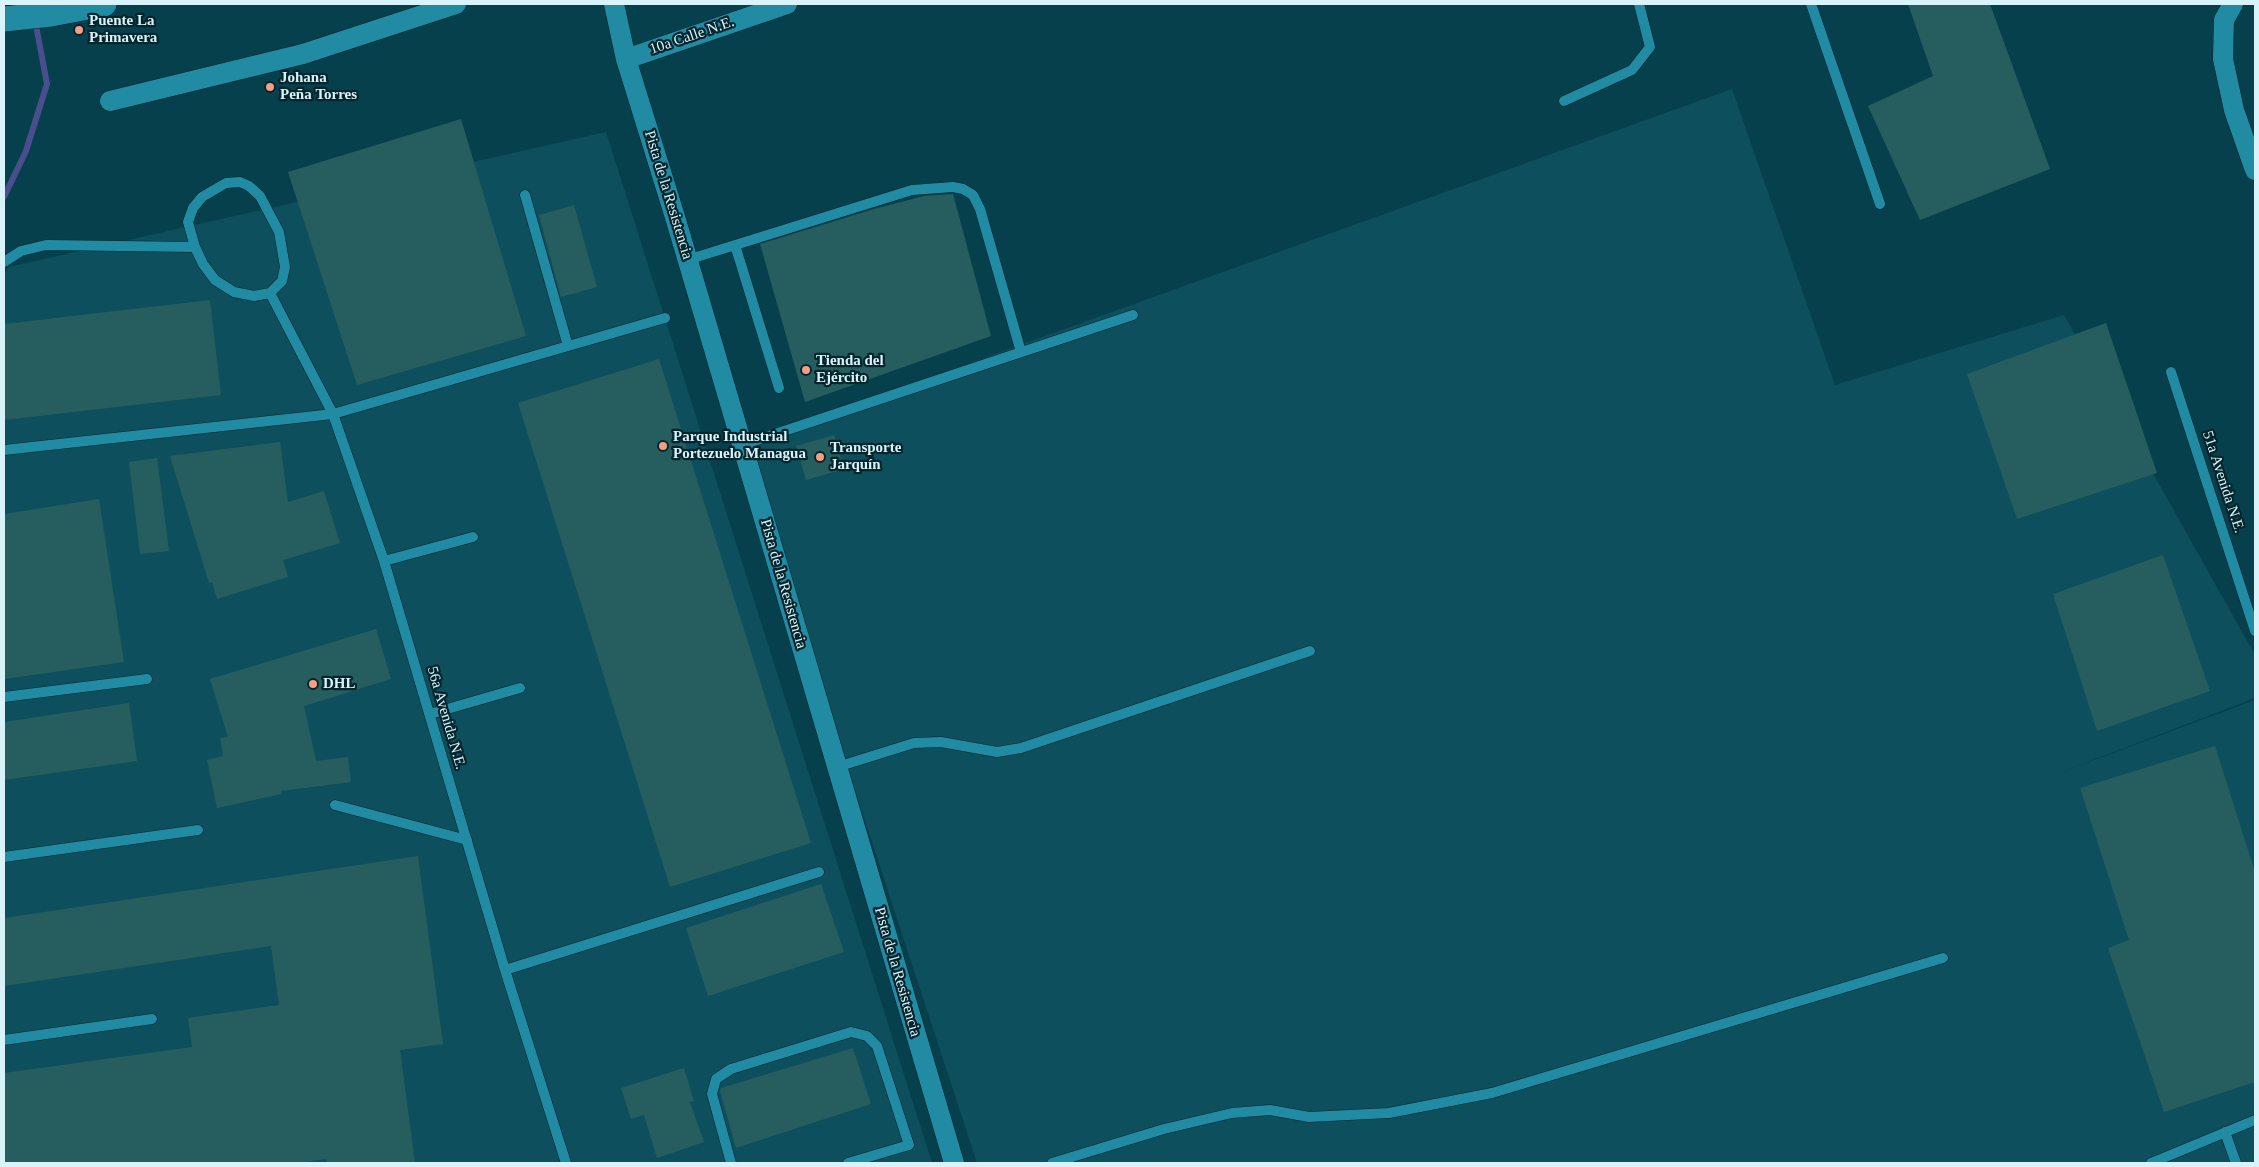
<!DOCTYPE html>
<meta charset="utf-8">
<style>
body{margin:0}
#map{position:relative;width:2259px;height:1167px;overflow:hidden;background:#07404d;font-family:Georgia,serif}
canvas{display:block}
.frame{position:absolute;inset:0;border:5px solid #d9f3fb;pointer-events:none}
</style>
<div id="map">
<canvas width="2259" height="1167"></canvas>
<div class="frame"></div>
</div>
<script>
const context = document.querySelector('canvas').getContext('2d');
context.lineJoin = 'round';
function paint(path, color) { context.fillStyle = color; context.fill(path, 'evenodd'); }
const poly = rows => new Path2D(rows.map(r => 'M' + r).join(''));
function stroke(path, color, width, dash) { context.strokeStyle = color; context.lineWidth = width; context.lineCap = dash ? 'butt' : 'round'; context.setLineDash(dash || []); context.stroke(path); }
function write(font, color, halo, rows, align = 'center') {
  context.font = font + ' Georgia,serif'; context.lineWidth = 4.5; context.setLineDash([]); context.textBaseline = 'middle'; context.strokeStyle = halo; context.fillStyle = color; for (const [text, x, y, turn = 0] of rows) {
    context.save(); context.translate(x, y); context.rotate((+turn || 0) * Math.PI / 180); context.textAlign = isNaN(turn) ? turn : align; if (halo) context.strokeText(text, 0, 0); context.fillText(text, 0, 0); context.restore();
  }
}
paint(poly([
 [1732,89,1835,385,2064,315,2255,655,2255,698,2054,775,2255,700,2255,1163,977,1163,742,445],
 [606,132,932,1163,4,1163,4,274,9,267]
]), '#0d4f5d');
stroke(poly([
 [4,197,26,151,47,84,35,20]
]), '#494e8f', 6);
paint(poly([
 [1908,4,1990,4,2050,169,1920,220,1868,106,1933,76],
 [461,119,526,336,357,385,288,172],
 [953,194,991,336,805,402,760,244,874,209,924,196],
 [574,205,597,287,561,297,539,215],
 [210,300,221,395,4,420,4,324],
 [2106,323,2157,473,2017,519,1967,374],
 [659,359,811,843,670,887,518,403],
 [834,435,844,469,806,480,796,446],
 [280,442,288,502,324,491,340,543,283,560,288,577,217,599,212,582,209,583,170,456],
 [157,458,169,551,140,554,129,462],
 [99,499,124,662,4,679,4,514],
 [2163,555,2210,691,2097,731,2053,594],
 [376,629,391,679,304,706,316,761,348,757,351,782,281,791,282,794,217,808,207,760,223,756,220,738,228,737,210,679],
 [129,703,137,761,4,780,4,722],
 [2215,746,2255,872,2255,1082,2164,1112,2108,948,2129,940,2080,788],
 [418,856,443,1044,400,1050,415,1163,327,1163,326,1159,298,1163,4,1163,4,1073,192,1047,188,1018,279,1005,271,946,4,986,4,918],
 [821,884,844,952,708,996,686,928],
 [853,1048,871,1104,736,1148,720,1091,721,1088],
 [684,1068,694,1101,690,1102,704,1142,657,1158,644,1115,631,1119,621,1088]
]), '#265e5f');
const service = poly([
 [1811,4,1880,204],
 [1564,101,1632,70,1650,47,1639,4],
 [240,182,249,186,260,196,279,232,285,267,282,281,270,293,254,296,234,292,215,280,203,264,195,247,188,222,193,208,202,197,226,183,240,182],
 [525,195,568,346],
 [735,245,779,388],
 [687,260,912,190,953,187,963,189,973,195,980,209,1021,352],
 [4,262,21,251,46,245,195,247],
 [270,293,333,414,384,561,505,970,566,1163],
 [2171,372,2255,631],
 [742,445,1133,315],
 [4,450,333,414,665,318],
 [384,561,473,537],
 [4,697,147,679],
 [430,714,520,688],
 [837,767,914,743,941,742,997,752,1021,748,1310,651],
 [335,805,467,840],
 [4,857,198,830],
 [505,970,819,872],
 [4,1040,152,1019],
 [2225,1132,2236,1163],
 [731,1163,712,1094,716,1079,731,1069,851,1032,867,1036,877,1046,909,1145,848,1163],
 [1052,1163,1164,1129,1232,1113,1270,1110,1309,1117,1389,1113,1492,1093,1943,958],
 [2151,1163,2255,1120]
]);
const minor = poly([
 [614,4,626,59,675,217,954,1163],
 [2233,4,2224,20,2223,59,2234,110,2255,170],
 [626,59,787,4],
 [110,101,303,54,456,4]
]);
const tertiary = poly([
 [4,19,51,14,104,4]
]);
stroke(service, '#05252d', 11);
stroke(minor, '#05252d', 21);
stroke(tertiary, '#05252d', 26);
stroke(service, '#218ba4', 10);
stroke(minor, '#218ba4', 20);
stroke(tertiary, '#218ba4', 25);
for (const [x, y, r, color] of [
 [79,30,5,"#f39f85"],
 [270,87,5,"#f39f85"],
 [806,370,5,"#f39f85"],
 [663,446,5,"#f39f85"],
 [820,457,5,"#f39f85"],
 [313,684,5,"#f39f85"]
]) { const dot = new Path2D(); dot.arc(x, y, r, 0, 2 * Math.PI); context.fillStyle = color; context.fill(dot); stroke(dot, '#05252d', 2); }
write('bold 15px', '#d9f3fb', '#05252d', [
 ["Puente La",89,21],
 ["Primavera",89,38],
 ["Johana",280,78],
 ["Peña Torres",280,95],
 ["Tienda del",816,361],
 ["Ejército",816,378],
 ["Parque Industrial",673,437],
 ["Portezuelo Managua",673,454],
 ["Transporte",830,448],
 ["Jarquín",830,465],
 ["DHL",323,684]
], 'left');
write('15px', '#d9f3fb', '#05252d', [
 ["10a Calle N.E.",692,36,-19],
 ["Pista de la Resistencia",668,195,73],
 ["51a Avenida N.E.",2223,482,72],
 ["Pista de la Resistencia",783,584,74],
 ["56a Avenida N.E.",446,718,74],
 ["Pista de la Resistencia",897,972,74]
]);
</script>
